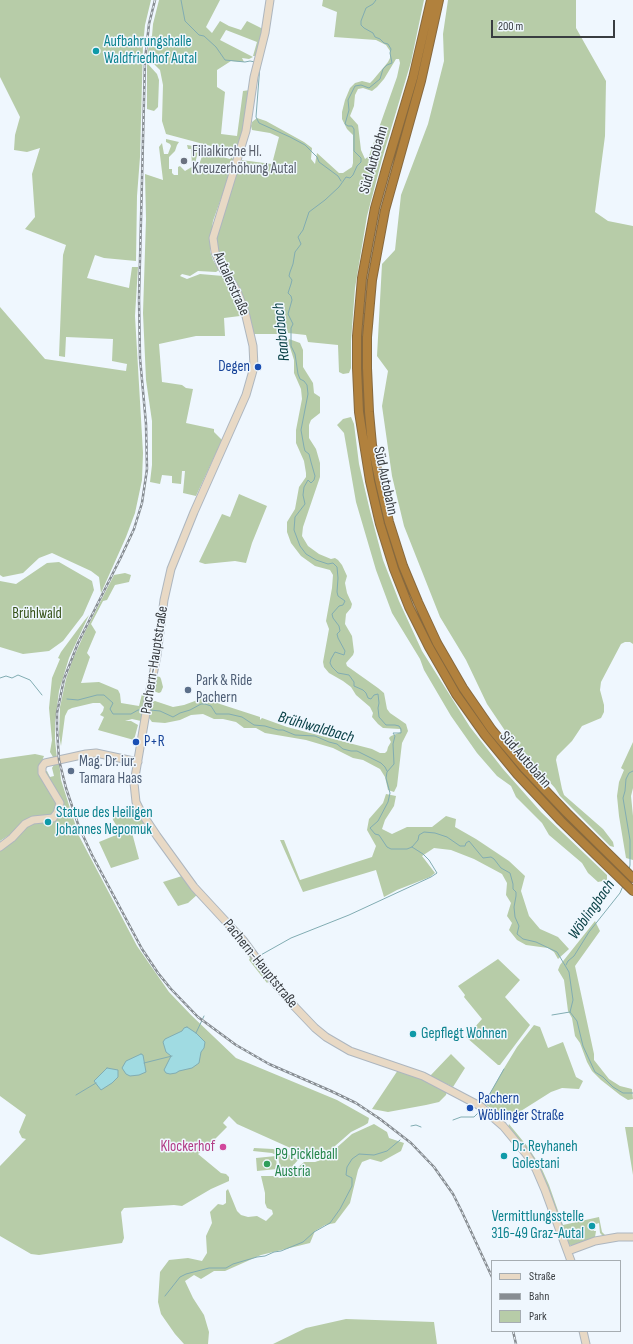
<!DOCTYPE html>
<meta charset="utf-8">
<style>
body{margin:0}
#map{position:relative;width:633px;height:1344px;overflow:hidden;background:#eff7fe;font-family:"Sofia Sans Condensed",sans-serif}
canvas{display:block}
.legend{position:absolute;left:491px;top:1260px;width:130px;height:72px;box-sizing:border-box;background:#eff7fe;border:1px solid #a6adb2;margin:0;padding:5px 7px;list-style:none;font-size:12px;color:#393d41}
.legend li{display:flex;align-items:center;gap:8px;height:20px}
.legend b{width:20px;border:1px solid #a6adb2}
.scale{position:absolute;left:491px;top:20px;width:124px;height:18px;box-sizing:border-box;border:2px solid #393d41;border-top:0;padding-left:5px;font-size:12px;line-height:14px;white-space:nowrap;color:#393d41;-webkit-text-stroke:3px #eff7fe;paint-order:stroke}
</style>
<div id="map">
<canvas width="633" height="1344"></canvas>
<ul class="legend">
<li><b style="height:5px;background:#e8d9c5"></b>Straße</li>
<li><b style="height:5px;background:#878d92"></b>Bahn</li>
<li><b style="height:11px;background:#b7cca8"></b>Park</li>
</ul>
<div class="scale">200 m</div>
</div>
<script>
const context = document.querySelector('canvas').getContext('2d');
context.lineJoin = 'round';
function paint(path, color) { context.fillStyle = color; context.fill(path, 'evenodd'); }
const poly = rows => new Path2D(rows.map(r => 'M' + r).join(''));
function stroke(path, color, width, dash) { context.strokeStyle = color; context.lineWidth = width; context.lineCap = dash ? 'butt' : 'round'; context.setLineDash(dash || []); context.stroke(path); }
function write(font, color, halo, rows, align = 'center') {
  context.font = font + ' "Sofia Sans Condensed",sans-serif'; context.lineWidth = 3; context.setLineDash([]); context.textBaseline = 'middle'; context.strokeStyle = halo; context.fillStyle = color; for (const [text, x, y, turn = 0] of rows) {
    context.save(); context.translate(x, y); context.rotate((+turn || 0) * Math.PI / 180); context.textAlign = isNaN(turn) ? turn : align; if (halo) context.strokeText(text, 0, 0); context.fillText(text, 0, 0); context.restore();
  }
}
paint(poly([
 [0,0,151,0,145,25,143,45,140,157,137,196,136,261,104,258,95,255,87,278,129,288,132,267,138,267,135,316,143,453,142,480,135,513,126,537,101,593,99,577,91,571,52,553,39,558,23,573,3,577,0,575,0,307,45,359,126,371,127,364,112,361,113,339,66,337,65,357,59,356,63,255,66,245,25,229,35,217,32,174,40,148,27,152,14,150,15,135,20,117,0,77],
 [159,0,220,0,206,27,212,33,220,21,229,26,241,30,247,21,263,29,256,56,253,56,257,42,226,30,220,40,253,57,249,59,242,58,244,62,231,61,217,70,217,87,225,92,221,134,237,136,243,91,250,90,242,133,236,151,222,149,166,134,162,121,163,85,160,70,147,57,150,37,152,36,153,24],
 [323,0,424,0,411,62,382,159,367,216,355,288,351,341,351,368,349,373,343,374,339,372,338,345,308,342,306,335,288,333,286,327,278,334,252,334,221,261,216,247,216,236,241,160,272,164,279,137,270,133,252,130,251,126,252,122,257,118,266,121,304,142,312,148,311,159,315,164,317,153,339,173,343,173,352,167,353,163,353,135,347,129,342,119,342,112,345,100,350,88,355,83,362,81,370,83,373,80,388,62,390,58,390,51,386,45,376,40,334,37,337,12,322,6],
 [396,59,399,59,400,63,397,77,369,156,365,159,361,150,358,125,350,116,354,106,355,95,358,89,363,88,372,91,377,87,384,79],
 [448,0,576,0,576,28,606,81,605,136,595,212,608,221,633,226,633,644,630,642,625,642,621,644,601,682,600,690,604,705,604,712,601,718,582,726,572,741,557,756,556,760,562,789,564,795,603,829,613,842,614,847,610,846,560,796,555,788,512,741,487,704,466,660,440,617,404,526,392,476,382,406,388,371,377,356,382,264,395,250,401,195,428,124,444,61,443,34],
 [147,63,157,74,159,80,158,107,154,111,147,109],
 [166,139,179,142,177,145,175,151,169,157,169,169,172,169,172,173,174,175,178,175,178,167,180,166,185,171,195,165,199,165,203,153,205,152,230,159,232,157,234,162,213,221,210,242,210,251,213,260,219,270,216,272,198,271,190,276,182,274,180,276,187,279,200,274,223,276,233,290,238,302,240,316,224,318,225,336,196,336,159,344,162,382,182,385,186,388,193,389,186,423,214,429,214,432,222,440,196,496,183,493,185,471,182,471,181,484,172,483,172,476,162,475,160,484,150,482,152,465,152,421,146,380,143,313,146,219,145,174,163,180,159,147,162,143,164,154,168,154,171,146,170,144,166,142],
 [187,145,199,147,195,164,193,165,192,165,191,149,188,149],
 [289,339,300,343,303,350,303,367,313,383,314,393,320,397,320,413,311,420,309,425,309,438,316,449,320,463,320,477,303,527,302,536,308,546,319,554,331,559,335,558,338,560,342,565,347,576,345,583,347,593,352,604,351,608,346,614,345,624,352,636,354,652,353,655,346,663,347,666,378,688,384,693,387,709,390,713,406,724,408,731,402,743,397,786,394,792,388,790,385,777,380,769,363,760,353,758,333,748,306,740,265,733,256,728,244,728,236,722,223,719,214,719,203,714,191,715,180,720,165,723,152,722,149,718,152,702,155,701,173,707,184,705,203,698,213,697,220,704,260,717,260,720,262,718,287,727,372,749,380,753,385,753,387,751,388,747,391,742,389,738,391,736,401,732,400,729,383,728,378,724,372,717,373,713,370,707,356,695,351,687,343,681,329,673,324,667,323,662,329,629,326,621,332,588,333,575,330,570,315,566,301,556,291,543,287,532,287,522,295,509,299,487,306,477,306,473,304,461,296,443,296,430,302,399,301,389,294,373,294,360,288,341],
 [351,417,354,424,359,464,370,511,383,560,399,601,422,651,470,727,503,769,541,812,607,875,607,880,598,882,588,873,582,863,549,835,542,823,516,797,511,786,497,776,477,753,451,716,424,670,420,659,392,613,376,570,356,502,344,433,337,425,343,419],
 [239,494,267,506,252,543,246,563,235,561,205,564,199,562,222,514,230,517],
 [59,562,92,581,94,590,83,615,63,641,49,651,23,654,0,647,0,581,16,584,47,563],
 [125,573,131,575,129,582,115,585,107,600,103,601,91,624,96,632,87,653,90,657,81,683,99,682,118,690,120,694,121,703,139,706,142,694,145,695,141,721,132,719,125,721,131,721,138,725,134,740,98,730,104,717,100,715,103,711,104,707,100,703,93,703,72,708,68,710,65,716,61,746,59,735,60,707,66,679,73,659,85,632,114,575],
 [89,615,69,658,59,691,55,723,55,740,57,759,55,759,53,757,50,752,52,740,49,708,52,678,60,659,58,658,61,652,84,621],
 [156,676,160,677,161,679,163,687,161,692,159,693,153,691,152,688],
 [633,742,633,788,631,796,633,816,633,860,626,858,619,816,617,796,619,782,624,770,621,768],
 [35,754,44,756,39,768,57,804,53,815,21,823,11,834,0,841,0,759],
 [59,762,61,780,79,836,137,946,169,992,191,1015,236,1058,337,1100,369,1118,368,1123,365,1125,351,1132,327,1153,315,1159,237,1124,229,1116,223,1123,227,1127,212,1142,198,1154,221,1173,226,1174,229,1177,229,1181,211,1189,182,1206,174,1205,124,1208,121,1212,124,1238,122,1243,39,1255,31,1254,0,1236,0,1166,26,1139,22,1138,19,1132,26,1115,0,1096,0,848,25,827,64,810,45,771,47,771,50,777,54,776,52,768,55,763],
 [386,794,396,796,394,806,385,820,382,829,392,834,407,827,432,827,446,816,456,819,455,827,476,839,509,861,525,876,521,891,529,916,540,929,558,937,569,949,558,959,554,952,548,948,526,945,517,940,509,930,512,923,507,916,511,903,506,895,507,883,502,874,474,859,451,850,434,848,422,856,435,873,430,877,397,890,384,897,376,870,303,892,280,840,284,840,300,880,372,857,376,846,367,830,369,819,383,803],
 [132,806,135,806,145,823,131,829,139,859,111,868,99,842,121,833,113,820,112,813],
 [182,876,198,894,188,903,178,906,163,882],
 [595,921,600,931,575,966,594,1054,594,1060,609,1079,620,1086,632,1089,633,1099,628,1100,620,1095,601,1080,592,1071,587,1062,580,1043,575,1036,572,1018,568,1011,564,980,558,970,560,965],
 [236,938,261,967,268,982,267,983,249,960,250,958,236,940],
 [498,959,520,980,505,997,530,1025,500,1065,498,1065,466,1037,482,1019,464,997,465,995,458,986],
 [534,1025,540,1027,548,1048,563,1042,576,1077,583,1081,579,1089,562,1088,551,1092,505,1121,498,1112,484,1104,503,1070,517,1047],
 [451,1054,465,1068,453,1087,430,1076],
 [398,1070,422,1078,447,1091,446,1095,439,1102,426,1105,388,1112,372,1109],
 [374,1124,387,1132,389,1138,404,1143,401,1151,381,1162,370,1159,362,1162,358,1170,350,1203,335,1223,325,1225,315,1231,310,1243,261,1255,225,1271,214,1271,201,1279,194,1275,185,1281,193,1298,204,1315,209,1332,208,1344,184,1344,175,1334,161,1314,158,1302,160,1272,169,1260,188,1258,202,1261,207,1253,206,1236,212,1223,210,1212,218,1204,223,1205,226,1203,226,1191,228,1189,237,1211,241,1215,248,1217,257,1216,266,1221,273,1214,272,1210,267,1208,265,1203,265,1193,261,1176,274,1176,280,1178,288,1176,304,1162,315,1162,324,1159,352,1134],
 [509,1124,527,1146,541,1167,549,1185,563,1225,599,1217,602,1232,606,1236,603,1236,600,1233,599,1223,596,1224,596,1229,593,1229,594,1231,596,1231,595,1237,578,1244,572,1246,568,1244,534,1159,525,1147,508,1127],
 [625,1127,633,1127,633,1175],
 [254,1148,273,1149,286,1153,298,1160,289,1170,281,1174,278,1156,272,1153,253,1151],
 [276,1156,277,1169,257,1171,256,1158],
 [346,1319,434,1322,437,1344,273,1344,306,1328]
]), '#b7cca8');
const water = poly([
 [187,1027,196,1033,205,1042,204,1048,201,1052,199,1063,192,1068,179,1071,176,1073,170,1074,166,1073,164,1070,171,1056,166,1052,163,1042,165,1039,182,1031,184,1028,187,1027],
 [141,1054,143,1055,146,1072,139,1075,130,1076,126,1074,122,1068,126,1061,141,1054],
 [107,1068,118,1070,118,1077,112,1083,101,1090,94,1081,107,1068]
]);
paint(water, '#a0dbe2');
stroke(water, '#81acb2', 1);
stroke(poly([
 [181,0,185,21,199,35,204,36,216,47,225,60,245,62,250,61,255,62],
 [376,0,373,4,366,8,361,21,361,25,364,28,373,33,375,37,380,39,384,43,388,44,391,49,390,53,392,63,387,65,383,69,380,79,369,88,361,85,355,86,348,100,349,110,345,124,348,126,352,126,354,129,354,151,361,158,361,162,357,166,353,175,350,178,346,177,339,187,325,200,309,212,303,230,298,237,301,244,295,252,293,264,290,272,289,276,292,280,291,284,288,293,291,296,292,300,288,314,293,324,291,328,291,346,295,354,298,374,300,379,304,381,307,385,308,394,301,430,304,447,305,451,309,454,311,462,315,476,314,480,311,483,308,480,304,487,303,495,305,504,295,517,294,530,300,546,306,554,316,560,328,564,333,563,337,567,338,578,337,592,338,596,345,601,343,605,339,606,332,614,333,618,339,626,340,631,337,634,338,638,345,651,344,655,335,652,331,659,330,663,332,667,338,673,349,675,354,682,354,686,363,690,366,693,368,698,371,699,374,695,378,694,379,703,378,708,379,717,386,725,395,725,399,726,401,729,401,733,393,733,395,736,393,744,394,764,387,772,386,778,390,793,388,802,378,821,370,828,375,834,379,835,387,847,391,849,407,849,412,847,418,840,419,835,424,832,435,833,447,837,460,846,465,846,466,843,469,841,483,858,491,857,494,859,501,868,510,873,513,884,513,889,516,892,516,896,514,907,515,917,519,926,517,934,523,939,536,942,557,952,569,972,573,1000,570,1012,577,1021,583,1046,595,1072,603,1077,613,1087,623,1093,633,1093],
 [260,65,256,117,259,123,290,137,305,145,317,157,319,162,338,176,341,181],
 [0,678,6,676,12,678,18,675,30,680,42,695],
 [67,699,78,700,97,695,104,695,113,703,110,709,113,714,131,714,138,710,143,710],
 [150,710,160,711,173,717,180,713,190,710,201,704,205,704,211,706,216,714,229,714,242,717,254,725,265,726,278,730,283,730,295,735,315,736,329,742,337,744,343,749,351,751,357,751,381,763,385,767,387,771],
 [629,870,630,865,630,840,623,798,625,791,626,779,629,773,633,771],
 [259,956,291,938,349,915,431,877,437,873,429,860,423,854,412,847],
 [566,965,568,961,574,956,589,932,620,893,623,886],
 [552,1015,570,1012],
 [196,1033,204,1016],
 [144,1063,172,1056],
 [76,1095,96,1083],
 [484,1104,504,1069],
 [453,1120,461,1117,474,1117,479,1112],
 [411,1126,416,1125,421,1127],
 [165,1296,180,1277,186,1274,209,1268,226,1268,233,1264,257,1257,265,1256,274,1252,281,1251,303,1242,314,1232,330,1223,340,1209,352,1186,352,1178,346,1175,347,1167,352,1159,359,1154,374,1155,387,1151,400,1140]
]), '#81acb2', 1);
const secondary = poly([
 [270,0,265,33,254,77,246,131,213,238,215,252,221,266,237,291,245,312,253,346,254,367,246,395,194,512,171,569,164,600,157,655,149,695,134,783,136,802,141,812,157,836,194,887,243,940,273,981,295,1007,315,1028,326,1037,350,1051,423,1076,480,1106,503,1126,527,1155,536,1169,545,1190,571,1261],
 [0,847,12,838,25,824,33,820,53,818,57,813,60,803,42,773,42,767,45,763,86,754,96,753,138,762],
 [568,1251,595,1241,618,1237,633,1237],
 [583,1331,586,1344]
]);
const highway = poly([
 [431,0,413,78,387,165,375,208,362,278,357,336,357,368,359,412,370,481,380,524,394,569,409,607,429,647,456,694,485,735,517,774,561,821,633,891],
 [439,0,421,81,385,210,372,280,367,337,367,368,369,412,372,445,379,479,389,522,403,566,418,602,437,643,463,688,492,730,524,768,567,813,633,878]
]);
stroke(secondary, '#adb6bf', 9);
stroke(highway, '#87693e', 10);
stroke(secondary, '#e8d9c5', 7);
stroke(highway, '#b1813d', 8);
const rail = poly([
 [155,0,149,24,145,60,139,299,140,358,146,424,147,469,142,503,134,529,121,557,78,643,64,679,57,713,57,729,59,760,66,788,79,827,92,855,142,949,158,973,171,989,198,1017,236,1045,269,1064,331,1091,356,1103,380,1119,411,1143,434,1167,453,1194,462,1212,492,1277],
 [513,1331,516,1344]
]);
stroke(rail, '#878d92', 2.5);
stroke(rail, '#eff7fe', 1, [3]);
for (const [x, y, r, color] of [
 [96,51,4,"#0f9aa8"],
 [184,161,4,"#6b7280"],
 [258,367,4,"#1a4fb4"],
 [188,690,4,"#5c6f8a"],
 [136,742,4,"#1a4fb4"],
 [71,771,4,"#5c6f8a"],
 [48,822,4,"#0f9aa8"],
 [413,1034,4,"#0f9aa8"],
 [470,1108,4,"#1a4fb4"],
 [223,1147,4,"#d1479c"],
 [504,1156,4,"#0f9aa8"],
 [267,1164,4,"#2e9e5b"],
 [592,1226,4,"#0f9aa8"]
]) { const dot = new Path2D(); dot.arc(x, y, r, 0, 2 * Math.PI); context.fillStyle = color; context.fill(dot); stroke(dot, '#eff7fe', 1.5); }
write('15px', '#0d838f', '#eff7fe', [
 ["Aufbahrungshalle",104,42],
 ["Waldfriedhof Autal",104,59],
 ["Statue des Heiligen",56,813],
 ["Johannes Nepomuk",56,830],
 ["Gepflegt Wohnen",421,1034],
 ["Dr. Reyhaneh",512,1147],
 ["Golestani",512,1164],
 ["Vermittlungsstelle",584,1217,"right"],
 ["316-49 Graz-Autal",584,1234,"right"]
], 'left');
write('15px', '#5b616d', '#eff7fe', [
 ["Filialkirche Hl.",192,152],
 ["Kreuzerhöhung Autal",192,169]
], 'left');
write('15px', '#393d41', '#eff7fe', [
 ["Süd Autobahn",374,160,-74],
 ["Autalerstraße",231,284,66],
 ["Süd Autobahn",385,481,78],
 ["Pachern-Hauptstraße",155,660,-81],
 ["Süd Autobahn",525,760,49],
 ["Pachern-Hauptstraße",260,964,51]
]);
write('15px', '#164399', '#eff7fe', [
 ["Degen",250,367,"right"],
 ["P+R",144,742],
 ["Pachern",478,1099],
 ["Wöblinger Straße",478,1116]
], 'left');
write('15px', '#355118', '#eff7fe', [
 ["Brühlwald",37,614]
]);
write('15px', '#4e5e75', '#eff7fe', [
 ["Park & Ride",196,681],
 ["Pachern",196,698],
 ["Mag. Dr. iur.",79,762],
 ["Tamara Haas",79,779]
], 'left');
write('15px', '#b23c85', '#eff7fe', [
 ["Klockerhof",215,1147]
], 'right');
write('15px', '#27864d', '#eff7fe', [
 ["P9 Pickleball",275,1155],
 ["Austria",275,1172]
], 'left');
write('italic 16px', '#094046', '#eff7fe', [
 ["Raababach",282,332,-96],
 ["Brühlwaldbach",316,728,16],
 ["Wöblingbach",592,910,-55]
]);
</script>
